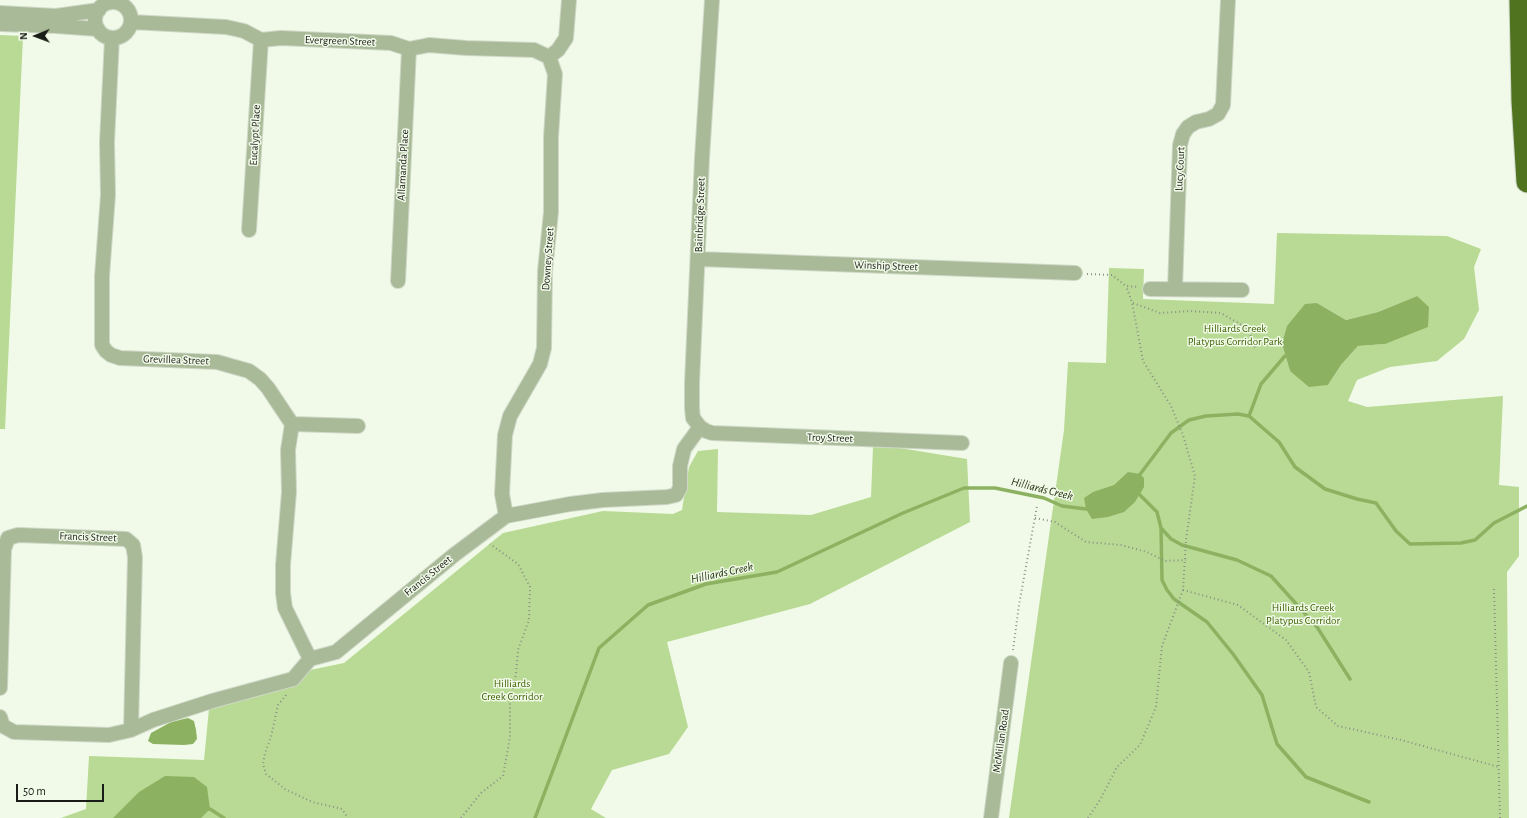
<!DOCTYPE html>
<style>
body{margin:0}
#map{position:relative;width:1527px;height:818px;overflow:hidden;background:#f1fae8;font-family:"Alegreya Sans",sans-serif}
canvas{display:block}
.north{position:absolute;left:16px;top:16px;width:40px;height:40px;-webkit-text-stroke:3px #f1fae8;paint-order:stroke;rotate:269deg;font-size:11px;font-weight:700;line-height:16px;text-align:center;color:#1a1d17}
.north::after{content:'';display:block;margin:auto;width:14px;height:18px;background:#1a1d17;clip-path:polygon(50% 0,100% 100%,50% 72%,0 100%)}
.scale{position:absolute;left:16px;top:784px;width:88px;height:18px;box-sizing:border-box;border:2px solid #1a1d17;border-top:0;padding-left:5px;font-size:12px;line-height:14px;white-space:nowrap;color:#1a1d17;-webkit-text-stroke:3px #f1fae8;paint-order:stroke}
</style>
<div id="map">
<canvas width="1527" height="818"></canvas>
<div class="north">N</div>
<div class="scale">50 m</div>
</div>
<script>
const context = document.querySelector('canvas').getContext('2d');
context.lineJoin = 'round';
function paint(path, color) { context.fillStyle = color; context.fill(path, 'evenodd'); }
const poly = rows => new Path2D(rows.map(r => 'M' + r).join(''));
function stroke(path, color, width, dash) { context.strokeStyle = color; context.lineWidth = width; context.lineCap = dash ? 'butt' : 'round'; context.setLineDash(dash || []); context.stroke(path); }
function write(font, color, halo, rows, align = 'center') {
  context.font = font + ' "Alegreya Sans",sans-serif'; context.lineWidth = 3; context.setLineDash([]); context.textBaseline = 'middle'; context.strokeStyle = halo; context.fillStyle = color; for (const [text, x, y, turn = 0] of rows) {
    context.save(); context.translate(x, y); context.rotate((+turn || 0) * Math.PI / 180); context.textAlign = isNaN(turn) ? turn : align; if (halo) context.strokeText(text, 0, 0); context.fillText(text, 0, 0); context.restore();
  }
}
paint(poly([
 [0,35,23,36,5,429,0,429],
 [1277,233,1447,236,1481,249,1474,267,1479,310,1464,339,1437,361,1390,367,1357,380,1348,401,1367,407,1503,396,1499,485,1519,487,1519,556,1507,572,1509,818,1009,818,1064,430,1068,362,1106,363,1109,268,1144,269,1143,299,1274,304],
 [1417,296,1385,344,1358,346,1341,365,1328,385,1290,371,1282,344,1317,303,1346,320,1378,312],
 [873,447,900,448,967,459,970,522,810,604,667,642,688,727,669,754,612,770,591,809,606,818,61,818,86,809,89,756,204,760,209,709,293,686,310,670,344,663,503,533,603,511,673,514,682,510,689,467,698,451,718,449,717,512,811,515,871,497]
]), '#b8da94');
paint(poly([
 [1417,296,1429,307,1428,327,1385,344,1358,346,1341,365,1328,385,1309,387,1290,371,1282,344,1287,326,1305,304,1317,303,1346,320,1378,312],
 [1128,472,1140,474,1144,478,1144,487,1135,502,1124,512,1108,517,1092,519,1086,509,1084,498,1093,492,1114,485],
 [188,718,194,721,196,730,197,739,193,744,184,745,153,744,148,741,151,733,171,722],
 [165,776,194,777,207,787,210,809,201,818,113,818,139,792]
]), '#8cb261');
stroke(poly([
 [1249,416,1261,384,1285,356],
 [1138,477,1171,433,1189,420,1206,416,1238,414,1249,416,1279,442,1295,467,1325,489,1357,499,1376,503,1396,531,1410,544,1461,543,1475,540,1494,523,1527,506],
 [1137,492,1157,512,1161,528,1171,539,1182,545,1237,560,1271,576,1317,627,1350,679],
 [1161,528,1162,580,1167,590,1174,599,1207,622,1233,654,1262,695,1277,744,1306,777,1369,802],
 [206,809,210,809,224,818],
 [535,818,599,648,648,605,706,584,777,572,903,513,964,488,995,488,1044,498,1062,506,1086,509,1089,508]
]), '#8cb261', 3.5);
const minor = poly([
 [712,0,702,158,692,383,692,408,693,418,700,427,706,431,712,433,962,443],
 '95 20a18 18 0 1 1 36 0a18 18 0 1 1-36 0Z',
 [0,13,56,16,99,10],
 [131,22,226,27,244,31,261,40,281,38,391,43,409,49,429,45,466,48,534,50,549,57],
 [0,24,56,26,98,29],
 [112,38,107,142,108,195,102,276,102,345,106,351,111,355,120,358,217,362,249,371,260,379,268,388,292,424,288,450,289,492,283,565,283,593,285,608,310,659],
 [249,230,261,40],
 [698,259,1075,273],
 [398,281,409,49],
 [1150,289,1242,290],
 [1175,289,1180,145,1183,134,1188,127,1196,122,1209,119,1218,114,1223,105,1228,0],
 [292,424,358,426],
 [506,516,502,494,505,435,510,416,540,364,544,348,545,271,551,212,551,137,555,74,549,57,558,50,566,38,569,0],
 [0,688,4,549,8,538,18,535,126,539,133,545,135,557,131,730],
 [0,717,3,726,14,732,109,735,131,730,153,720,212,701,293,679,310,659,336,652,454,555,506,516,570,504,603,500,667,497,676,495,680,488,680,466,684,449,700,427],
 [991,818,1011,663]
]);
const highway = poly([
 [1520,0,1522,101,1527,182]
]);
stroke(minor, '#cfd7c7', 16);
stroke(highway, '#cfd7c7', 23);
stroke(poly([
 [1087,274,1112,275,1126,286,1139,287],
 [1133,303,1160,313,1190,311,1221,313,1247,328,1256,349],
 [1035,518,1055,522,1086,542,1121,545,1147,552,1165,561,1186,560],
 [1494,589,1500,818],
 [1183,590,1238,605,1286,640,1309,672,1316,707,1338,726,1401,740,1499,767],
 [1013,650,1019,605,1037,506],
 [286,695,278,705,271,737,265,753,263,764,266,774,285,789,312,802,342,809,348,818],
 [461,818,481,793,503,776,510,737,510,701,516,674,518,650,529,620,530,587,518,564,490,544],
 [1088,818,1100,800,1117,767,1140,745,1156,707,1162,646,1183,590,1186,540,1195,476,1183,435,1171,406,1143,361,1132,302,1126,286]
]), '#8a9084', 2, [1, 3]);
stroke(minor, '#a8ba97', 14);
stroke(highway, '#507320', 21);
write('11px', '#1a1d17', '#f1fae8', [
 ["Evergreen Street",340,41,2],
 ["Eucalypt Place",255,135,-87],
 ["Allamanda Place",403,165,-87],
 ["Lucy Court",1180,169,-87],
 ["Bainbridge Street",700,215,-88],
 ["Downey Street",548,259,-86],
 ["Winship Street",886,266,2],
 ["Grevillea Street",176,360,2],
 ["Troy Street",830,438,2],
 ["Francis Street",88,537,2],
 ["Francis Street",428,576,-39],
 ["McMillan Road",1001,741,-82]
]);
write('11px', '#3e6003', '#f1fae8', [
 ["Hilliards Creek",1235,329],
 ["Platypus Corridor Park",1235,342],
 ["Hilliards Creek",1303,608],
 ["Platypus Corridor",1303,621],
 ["Hilliards",512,684],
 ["Creek Corridor",512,697]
]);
write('italic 12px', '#253512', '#f1fae8', [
 ["Hilliards Creek",1042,489,14],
 ["Hilliards Creek",722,573,-12]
]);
</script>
